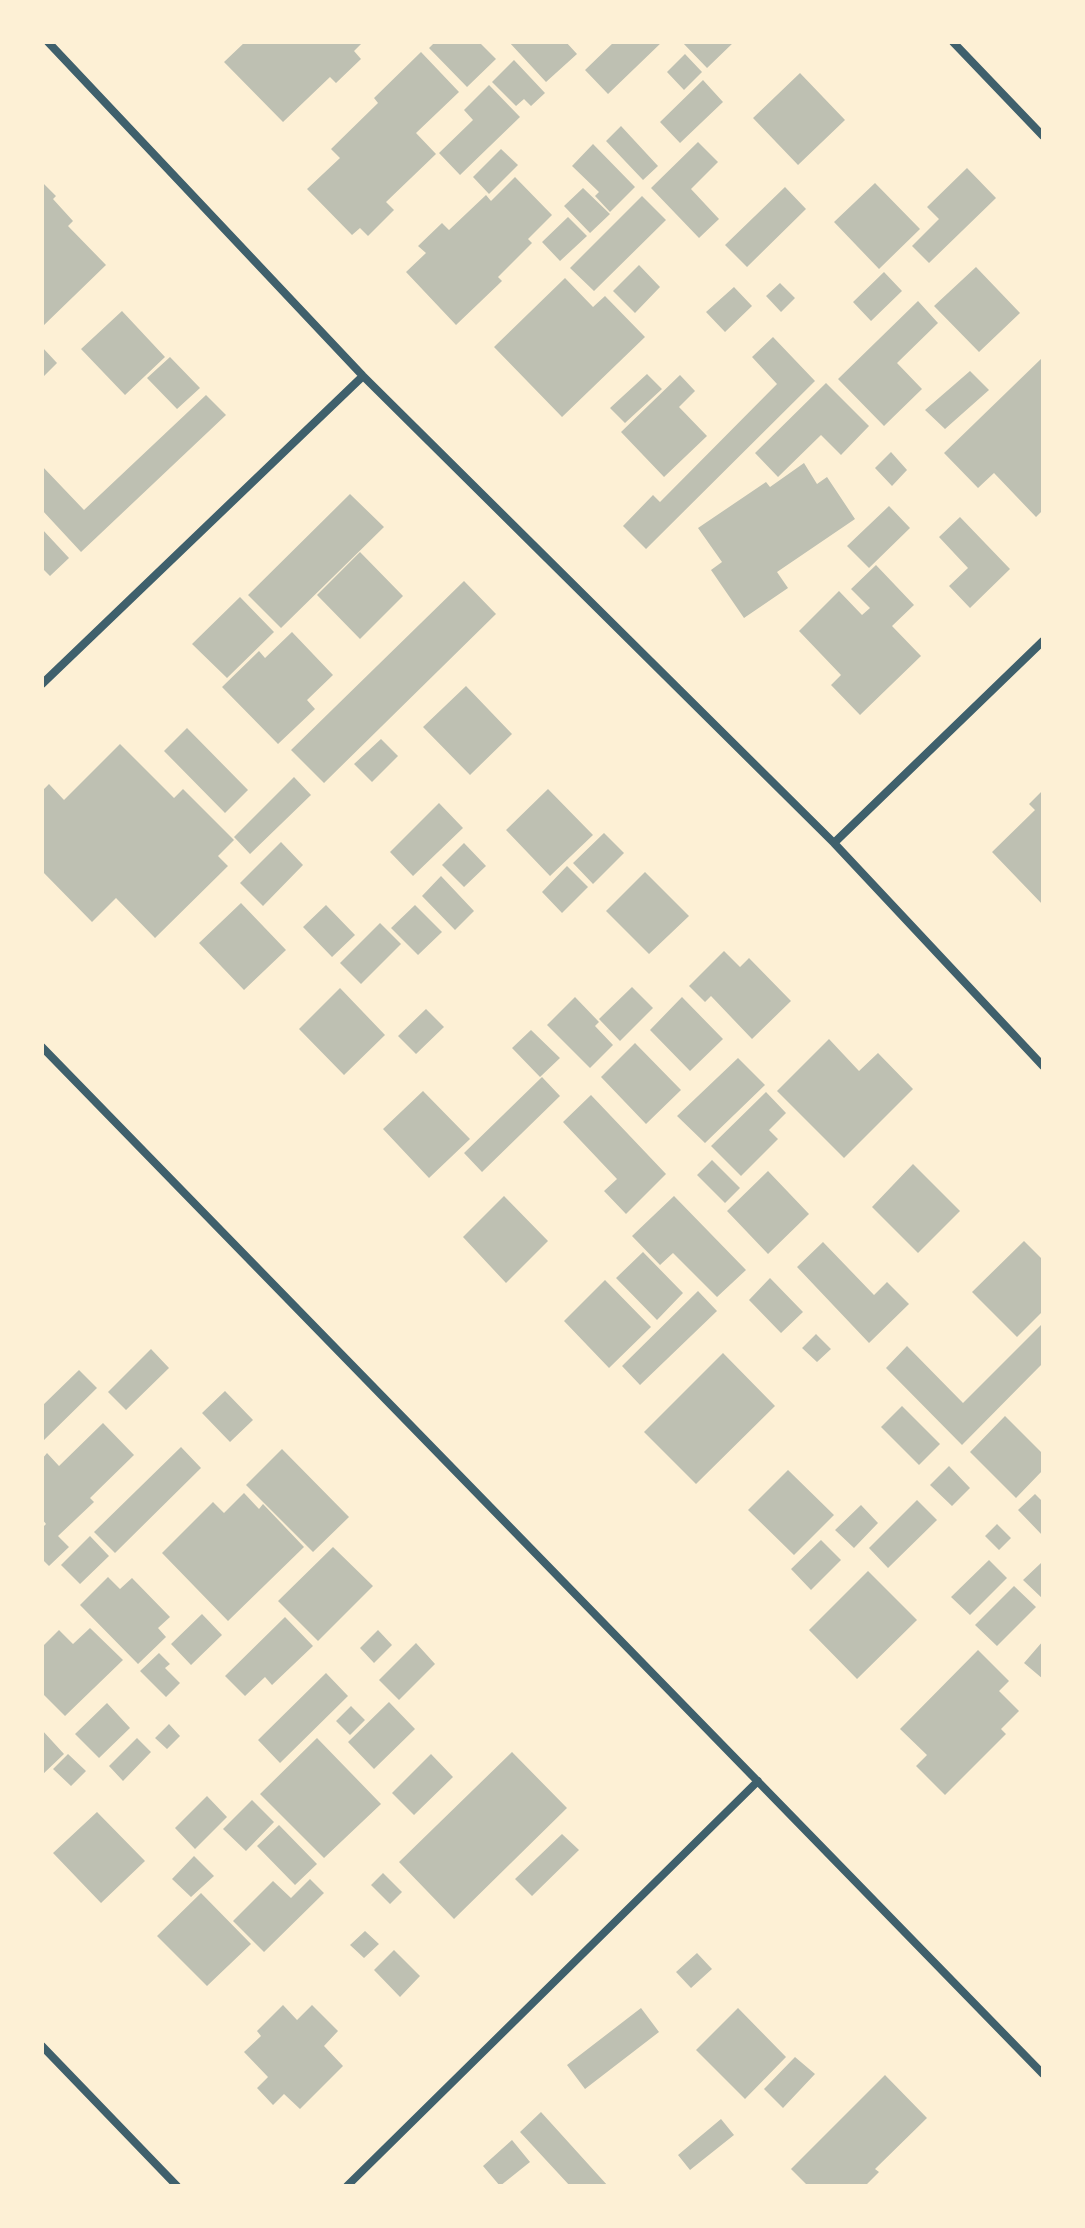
<!DOCTYPE html>
<style>
body{margin:0}
#map{position:relative;width:1085px;height:2228px;overflow:hidden;background:#fdf0d5;font-family:"Fira Sans",sans-serif}
canvas{display:block}
.frame{position:absolute;inset:0;border:44px solid #fdf0d5;pointer-events:none}
</style>
<div id="map">
<canvas width="1085" height="2228"></canvas>
<div class="frame"></div>
</div>
<script>
const context = document.querySelector('canvas').getContext('2d');
context.lineJoin = 'round';
function paint(path, color) { context.fillStyle = color; context.fill(path, 'evenodd'); }
const poly = rows => new Path2D(rows.map(r => 'M' + r).join(''));
function stroke(path, color, width, dash) { context.strokeStyle = color; context.lineWidth = width; context.lineCap = dash ? 'butt' : 'round'; context.setLineDash(dash || []); context.stroke(path); }
paint(poly([
 [245,42,363,42,354,51,361,59,336,83,330,77,283,122,224,62],
 [435,42,479,42,496,59,467,87,429,48],
 [509,42,566,42,577,54,546,82],
 [614,42,662,42,608,94,585,70],
 [682,42,734,42,707,68],
 [421,52,459,92,416,133,436,154,386,202,394,210,368,236,360,228,352,235,307,189,340,158,331,149,378,103,374,98],
 [685,54,702,72,684,90,667,72],
 [514,60,545,93,531,106,524,99,516,106,492,82],
 [800,73,845,120,798,165,753,118],
 [703,80,723,102,680,143,660,122],
 [489,85,520,117,460,175,439,153,473,120,464,110],
 [621,126,658,166,643,180,606,141],
 [698,142,718,162,691,189,719,219,699,238,651,188],
 [593,144,635,187,610,212,595,196,599,192,572,166],
 [501,149,518,165,489,194,473,177],
 [967,168,996,198,929,263,912,246,939,219,927,207],
 [515,177,552,215,528,239,532,243,498,277,502,281,456,325,406,272,426,253,418,246,442,223,449,230,486,195,491,201],
 [42,182,56,196,53,199,73,221,68,226,106,265,42,327],
 [875,183,920,229,879,269,834,222],
 [785,187,806,209,747,267,725,245],
 [583,188,610,214,590,233,564,206],
 [642,196,666,220,594,291,570,268],
 [568,217,587,236,560,261,542,242],
 [639,265,660,287,635,313,613,291],
 [976,267,1020,313,979,352,934,306],
 [884,272,902,291,871,321,853,302],
 [565,278,593,307,605,296,645,337,562,417,494,347],
 [780,283,795,298,781,312,766,296],
 [734,287,752,306,725,332,706,312],
 [918,301,938,323,897,363,922,389,884,426,838,379],
 [122,311,165,357,125,395,81,349],
 [773,337,815,381,646,549,623,526,653,495,660,502,777,384,752,357],
 [42,347,57,363,42,378],
 [170,357,200,388,177,409,147,378],
 [1043,357,1043,510,1036,517,994,473,978,488,944,453],
 [970,371,989,390,945,429,925,410],
 [647,374,662,389,625,423,610,408],
 [680,375,695,391,679,407,707,436,664,477,621,432],
 [826,383,869,426,841,455,821,435,778,477,755,453],
 [206,395,226,415,81,552,42,510,42,466,84,510],
 [891,452,907,470,892,486,875,468],
 [804,463,817,484,827,477,855,519,777,572,788,588,744,618,711,570,722,562,698,528,766,482,770,487],
 [350,494,384,527,281,628,248,595],
 [889,506,910,528,869,568,847,546],
 [960,517,1010,569,970,608,949,586,968,568,939,537],
 [42,529,69,558,50,576,42,568],
 [360,552,403,596,360,639,317,595],
 [876,565,914,605,892,626,921,656,860,715,831,685,841,675,799,631,839,591,862,615,870,608,851,589],
 [464,581,496,614,324,783,291,750],
 [240,597,274,632,227,678,192,644],
 [292,632,333,675,307,700,315,709,278,744,222,687,259,651,265,658],
 [466,686,512,734,470,775,423,727],
 [187,728,248,790,225,813,164,751],
 [381,739,398,756,372,782,354,764],
 [120,744,174,798,183,789,234,840,218,856,228,866,155,938,116,898,92,922,42,871,42,791,49,784,64,800],
 [294,777,311,795,250,854,234,837],
 [548,789,593,835,550,876,506,830],
 [1043,790,1043,905,992,852,1035,810,1029,804],
 [439,803,463,828,413,876,390,852],
 [604,833,624,853,593,884,573,863],
 [281,842,303,865,263,906,240,883],
 [464,843,486,866,464,887,442,865],
 [567,866,588,887,562,913,542,892],
 [645,872,689,916,649,954,606,911],
 [441,876,474,911,455,930,422,896],
 [241,903,286,950,244,990,199,943],
 [326,905,355,935,332,957,303,927],
 [415,905,442,932,418,955,391,928],
 [380,923,401,944,361,984,340,963],
 [724,951,740,967,749,958,791,1001,752,1039,711,996,705,1002,689,986],
 [632,987,653,1008,620,1041,599,1019],
 [340,988,385,1035,344,1075,299,1029],
 [575,997,599,1022,595,1026,613,1045,590,1068,547,1025],
 [682,997,723,1039,690,1071,650,1030],
 [426,1009,444,1027,416,1054,398,1036],
 [531,1030,560,1058,540,1077,512,1048],
 [829,1039,859,1071,878,1053,913,1089,844,1158,777,1091],
 [635,1043,681,1090,646,1124,601,1077],
 [738,1058,765,1085,705,1143,677,1116],
 [542,1077,560,1096,482,1172,464,1153],
 [423,1091,470,1139,429,1178,383,1129],
 [766,1092,786,1113,769,1130,778,1139,741,1176,711,1146],
 [591,1095,666,1174,626,1214,604,1191,617,1179,563,1122],
 [712,1160,740,1188,725,1203,697,1175],
 [913,1164,960,1211,918,1253,872,1207],
 [768,1171,809,1214,768,1254,727,1211],
 [504,1196,548,1241,506,1283,463,1237],
 [674,1196,746,1270,717,1297,673,1253,660,1265,632,1236],
 [1024,1241,1043,1260,1043,1311,1017,1337,972,1292],
 [823,1242,874,1295,887,1282,909,1304,869,1343,797,1267],
 [643,1252,683,1293,657,1320,616,1278],
 [770,1278,803,1312,781,1333,749,1300],
 [605,1280,651,1327,609,1368,564,1321],
 [698,1291,717,1311,640,1385,622,1366],
 [1043,1323,1043,1363,962,1445,886,1368,907,1346,963,1403],
 [816,1334,831,1349,817,1362,802,1348],
 [151,1349,169,1368,126,1410,108,1392],
 [723,1353,775,1406,696,1484,644,1432],
 [79,1370,97,1388,42,1442,42,1406],
 [225,1391,253,1420,230,1442,202,1413],
 [902,1406,940,1444,919,1465,881,1427],
 [1005,1416,1043,1454,1043,1470,1016,1498,970,1452],
 [103,1423,134,1455,90,1498,94,1502,58,1536,69,1547,49,1566,42,1559,42,1528,46,1524,42,1519,42,1459,47,1453,59,1466],
 [181,1447,201,1468,115,1553,94,1532],
 [282,1449,349,1517,313,1552,246,1485],
 [949,1466,970,1488,952,1506,930,1485],
 [788,1470,834,1515,794,1555,748,1510],
 [244,1493,259,1509,263,1504,304,1547,228,1621,162,1553,213,1502,224,1513],
 [1035,1494,1043,1502,1043,1536,1018,1510],
 [917,1500,937,1520,888,1568,869,1548],
 [861,1505,878,1523,854,1548,835,1530],
 [997,1524,1011,1538,999,1550,985,1536],
 [90,1536,109,1556,80,1584,61,1565],
 [821,1540,841,1560,811,1590,791,1569],
 [333,1547,373,1586,318,1641,278,1601],
 [989,1560,1007,1578,970,1615,951,1597],
 [1041,1563,1043,1565,1043,1599,1023,1580],
 [868,1571,917,1620,857,1679,809,1630],
 [108,1577,120,1589,132,1578,170,1617,158,1628,166,1637,138,1664,80,1605],
 [1014,1586,1036,1607,997,1646,975,1625],
 [202,1614,222,1635,191,1665,171,1644],
 [285,1617,313,1646,272,1685,265,1677,245,1696,225,1676],
 [90,1628,123,1660,65,1716,42,1693,42,1647,59,1630,73,1644],
 [378,1630,392,1645,374,1663,360,1648],
 [1043,1641,1043,1679,1024,1663],
 [416,1643,435,1664,399,1700,379,1680],
 [978,1650,1009,1681,999,1691,1019,1711,1001,1729,1006,1734,945,1795,916,1766,927,1755,900,1729],
 [159,1653,170,1664,165,1668,180,1683,166,1697,140,1671],
 [326,1673,348,1696,280,1763,258,1740],
 [389,1702,415,1729,374,1769,348,1742],
 [107,1703,130,1728,99,1758,75,1734],
 [351,1706,365,1720,350,1735,336,1721],
 [169,1724,180,1736,167,1749,155,1738],
 [42,1730,64,1754,42,1775],
 [137,1738,151,1752,123,1781,109,1766],
 [317,1738,381,1804,324,1858,260,1794],
 [512,1752,567,1808,454,1919,399,1862],
 [68,1754,86,1771,71,1786,53,1769],
 [431,1754,453,1777,414,1815,392,1793],
 [207,1796,227,1817,195,1849,175,1828],
 [252,1800,274,1822,246,1851,223,1829],
 [97,1812,145,1861,101,1903,53,1853],
 [279,1825,317,1864,295,1885,257,1846],
 [562,1834,579,1850,532,1896,515,1879],
 [194,1856,214,1876,191,1897,172,1879],
 [383,1873,402,1892,390,1904,371,1885],
 [310,1879,324,1893,264,1952,233,1921,273,1881,291,1898],
 [201,1893,251,1944,207,1986,157,1936],
 [365,1931,379,1944,364,1958,350,1945],
 [394,1950,420,1976,400,1997,374,1970],
 [697,1953,712,1969,691,1988,676,1972],
 [283,2005,297,2020,312,2005,338,2031,324,2046,343,2066,300,2109,284,2094,273,2105,257,2088,268,2077,244,2052,261,2036,257,2031],
 [641,2008,659,2032,585,2089,567,2065],
 [738,2008,786,2057,745,2099,696,2050],
 [795,2057,815,2074,783,2108,764,2089],
 [885,2075,927,2118,875,2169,879,2172,865,2186,808,2186,791,2169],
 [541,2112,608,2186,570,2186,520,2132],
 [721,2119,734,2135,690,2170,678,2155],
 [512,2140,530,2162,500,2186,483,2166]
]), '#bec0b2');
stroke(poly([
 [48,42,363,376,834,843,1043,1066],
 [953,42,1043,136],
 [42,684,363,376],
 [834,843,1043,641],
 [42,1047,1043,2074],
 [42,2046,177,2186],
 [347,2186,758,1781]
]), '#3f606c', 8);
</script>
